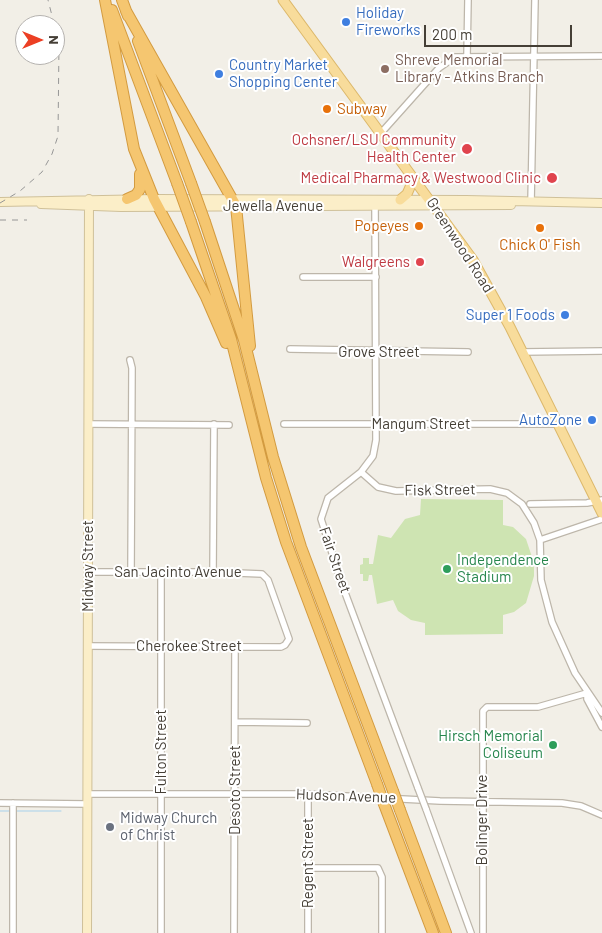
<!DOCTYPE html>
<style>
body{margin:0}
#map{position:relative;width:602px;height:933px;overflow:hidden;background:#f2efe7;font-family:Barlow,sans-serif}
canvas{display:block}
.north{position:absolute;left:15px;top:15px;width:50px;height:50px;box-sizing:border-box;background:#fff;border:1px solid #b5b2af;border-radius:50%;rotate:90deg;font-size:14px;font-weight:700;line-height:20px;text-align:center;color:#453f36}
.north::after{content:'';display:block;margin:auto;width:18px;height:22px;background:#ec3f24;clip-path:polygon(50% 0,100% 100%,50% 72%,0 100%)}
.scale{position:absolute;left:424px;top:25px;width:148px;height:22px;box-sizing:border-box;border:2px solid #453f36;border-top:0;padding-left:6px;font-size:15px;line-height:18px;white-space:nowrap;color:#453f36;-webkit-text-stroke:4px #fff;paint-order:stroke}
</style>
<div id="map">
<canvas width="602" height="933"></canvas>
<div class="north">N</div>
<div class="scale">200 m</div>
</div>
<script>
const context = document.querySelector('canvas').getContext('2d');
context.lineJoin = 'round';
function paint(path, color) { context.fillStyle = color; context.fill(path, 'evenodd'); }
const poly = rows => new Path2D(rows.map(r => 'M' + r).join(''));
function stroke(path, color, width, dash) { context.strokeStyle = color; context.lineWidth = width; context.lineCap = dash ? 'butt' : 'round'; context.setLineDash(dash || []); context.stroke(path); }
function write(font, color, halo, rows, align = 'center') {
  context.font = font + ' Barlow,sans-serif'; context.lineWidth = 4; context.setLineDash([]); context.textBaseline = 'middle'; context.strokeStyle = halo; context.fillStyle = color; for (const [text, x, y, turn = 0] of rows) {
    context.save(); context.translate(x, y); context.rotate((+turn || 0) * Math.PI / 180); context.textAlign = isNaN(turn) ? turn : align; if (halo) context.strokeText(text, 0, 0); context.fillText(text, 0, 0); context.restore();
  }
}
paint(poly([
 [421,499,503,500,503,525,513,527,526,539,534,563,534,576,526,603,514,612,503,615,503,634,425,635,425,623,411,620,398,611,393,600,377,604,372,575,369,575,368,581,363,581,363,574,360,574,360,565,363,564,363,558,369,558,369,564,373,564,378,535,391,538,405,519,420,515]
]), '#cee4b2');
stroke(poly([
 [0,811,9,811],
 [17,811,61,811]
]), '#a7d1ec', 1);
const street = poly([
 [467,56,468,0],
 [381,133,439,68,455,57,602,56],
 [375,202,376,440,373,456,361,472,328,498,321,519,344,590,418,788],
 [531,202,535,0],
 [303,277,376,277],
 [290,349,468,352],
 [522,352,602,351],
 [130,360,132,368,131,572],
 [88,424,229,425],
 [284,424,558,424],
 [361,472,378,487,396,491,490,489,507,493,522,504,534,523,540,540,541,580,552,622,575,673,602,713],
 [530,504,587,503,602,500],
 [540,540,602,519],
 [213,572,214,424],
 [88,646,281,647,285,645,289,639,268,580,262,574,213,572,88,572],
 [587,693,587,699,602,727],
 [235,722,307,723],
 [87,794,308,794,440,801,562,803,581,806,602,815],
 [308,794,308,933],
 [0,803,87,804],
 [13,803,13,933],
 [426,809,471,933],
 [308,868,378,868,382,877,382,933],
 [161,933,161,572],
 [234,933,235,646],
 [483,933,483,711,487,707,538,707,587,693]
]);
const secondary = poly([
 [0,202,154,199,466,200,602,203],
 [41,204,121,207,511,205],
 [87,933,89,199]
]);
const primary = poly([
 [283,0,473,260,510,327,602,513],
 [400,200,407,194,414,178]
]);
const highway = poly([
 [105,0,134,149,154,199,206,297,226,343],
 [122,0,128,16],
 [112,10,177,183],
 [126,11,236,206,250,346],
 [138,41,191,183],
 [127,199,136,195,140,189,140,174],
 [191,222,231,339,266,478,286,542,377,784],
 [205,222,244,340,273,457,301,547,393,791],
 [384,804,433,933],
 [400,810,446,933]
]);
stroke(street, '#bdb6aa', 8);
stroke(secondary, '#cfc099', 10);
stroke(primary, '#dcb86b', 11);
stroke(highway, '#d39b40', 12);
stroke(street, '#fff', 5.5);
stroke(secondary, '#fbeec8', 8);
stroke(primary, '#f8dc9b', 9);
stroke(highway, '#f5c670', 10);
stroke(poly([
 [0,203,20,191,42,172,52,154,58,136,59,43,48,0],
 [0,220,27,220]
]), '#969696', 1, [6, 6]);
const streetBridge = poly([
 [418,788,426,809]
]);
const highwayBridge = poly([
 [177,183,191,222],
 [191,183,205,222],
 [377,784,384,804],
 [393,791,400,810]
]);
stroke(streetBridge, '#bdb6aa', 8, []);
stroke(highwayBridge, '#d39b40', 12, []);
stroke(streetBridge, '#fff', 5.5);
stroke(highwayBridge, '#f5c670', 10);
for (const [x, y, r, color] of [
 [346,22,5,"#3f7fe0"],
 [385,69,5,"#8d6e63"],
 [219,74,5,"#3f7fe0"],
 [327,109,5,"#e8710a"],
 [467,149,6,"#e0444e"],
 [552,178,6,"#e0444e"],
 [419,226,5,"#e8710a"],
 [540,228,5,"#e8710a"],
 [420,262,5,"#e0444e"],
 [565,315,5,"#3f7fe0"],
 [592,420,5,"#3f7fe0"],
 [447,569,5,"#2e9e5b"],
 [553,745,5,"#2e9e5b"],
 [110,827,5,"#6b7280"]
]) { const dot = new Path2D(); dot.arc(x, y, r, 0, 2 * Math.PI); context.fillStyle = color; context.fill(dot); stroke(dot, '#fff', 2); }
write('15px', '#366cbe', '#fff', [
 ["Holiday",356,13],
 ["Fireworks",356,30],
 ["Country Market",229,65],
 ["Shopping Center",229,82],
 ["Super 1 Foods",555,315,"right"],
 ["AutoZone",582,420,"right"]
], 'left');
write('15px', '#785e54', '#fff', [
 ["Shreve Memorial",395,60],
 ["Library - Atkins Branch",395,77]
], 'left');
write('15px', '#c56008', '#fff', [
 ["Subway",337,109],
 ["Popeyes",409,226,"right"],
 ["Chick O' Fish",540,245,"center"]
], 'left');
write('15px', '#be3a42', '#fff', [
 ["Ochsner/LSU Community",456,140],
 ["Health Center",456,157],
 ["Medical Pharmacy & Westwood Clinic",541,178],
 ["Walgreens",410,262]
], 'right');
write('15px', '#453f36', '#fff', [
 ["Jewella Avenue",273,206],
 ["Greenwood Road",460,245,57],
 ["Grove Street",379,352],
 ["Mangum Street",421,424],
 ["Fisk Street",440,490,-1],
 ["Fair Street",335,560,71],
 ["Midway Street",88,566,-90],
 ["San Jacinto Avenue",178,572],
 ["Cherokee Street",189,646],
 ["Fulton Street",161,752,-90],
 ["Desoto Street",235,790,-90],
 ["Hudson Avenue",346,796,2],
 ["Bolinger Drive",482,820,-90],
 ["Regent Street",308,863,-90]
]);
write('15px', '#27864d', '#fff', [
 ["Independence",457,560],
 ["Stadium",457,577],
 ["Hirsch Memorial",543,736,"right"],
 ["Coliseum",543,753,"right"]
], 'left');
write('15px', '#5b616d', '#fff', [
 ["Midway Church",120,818],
 ["of Christ",120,835]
], 'left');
</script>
